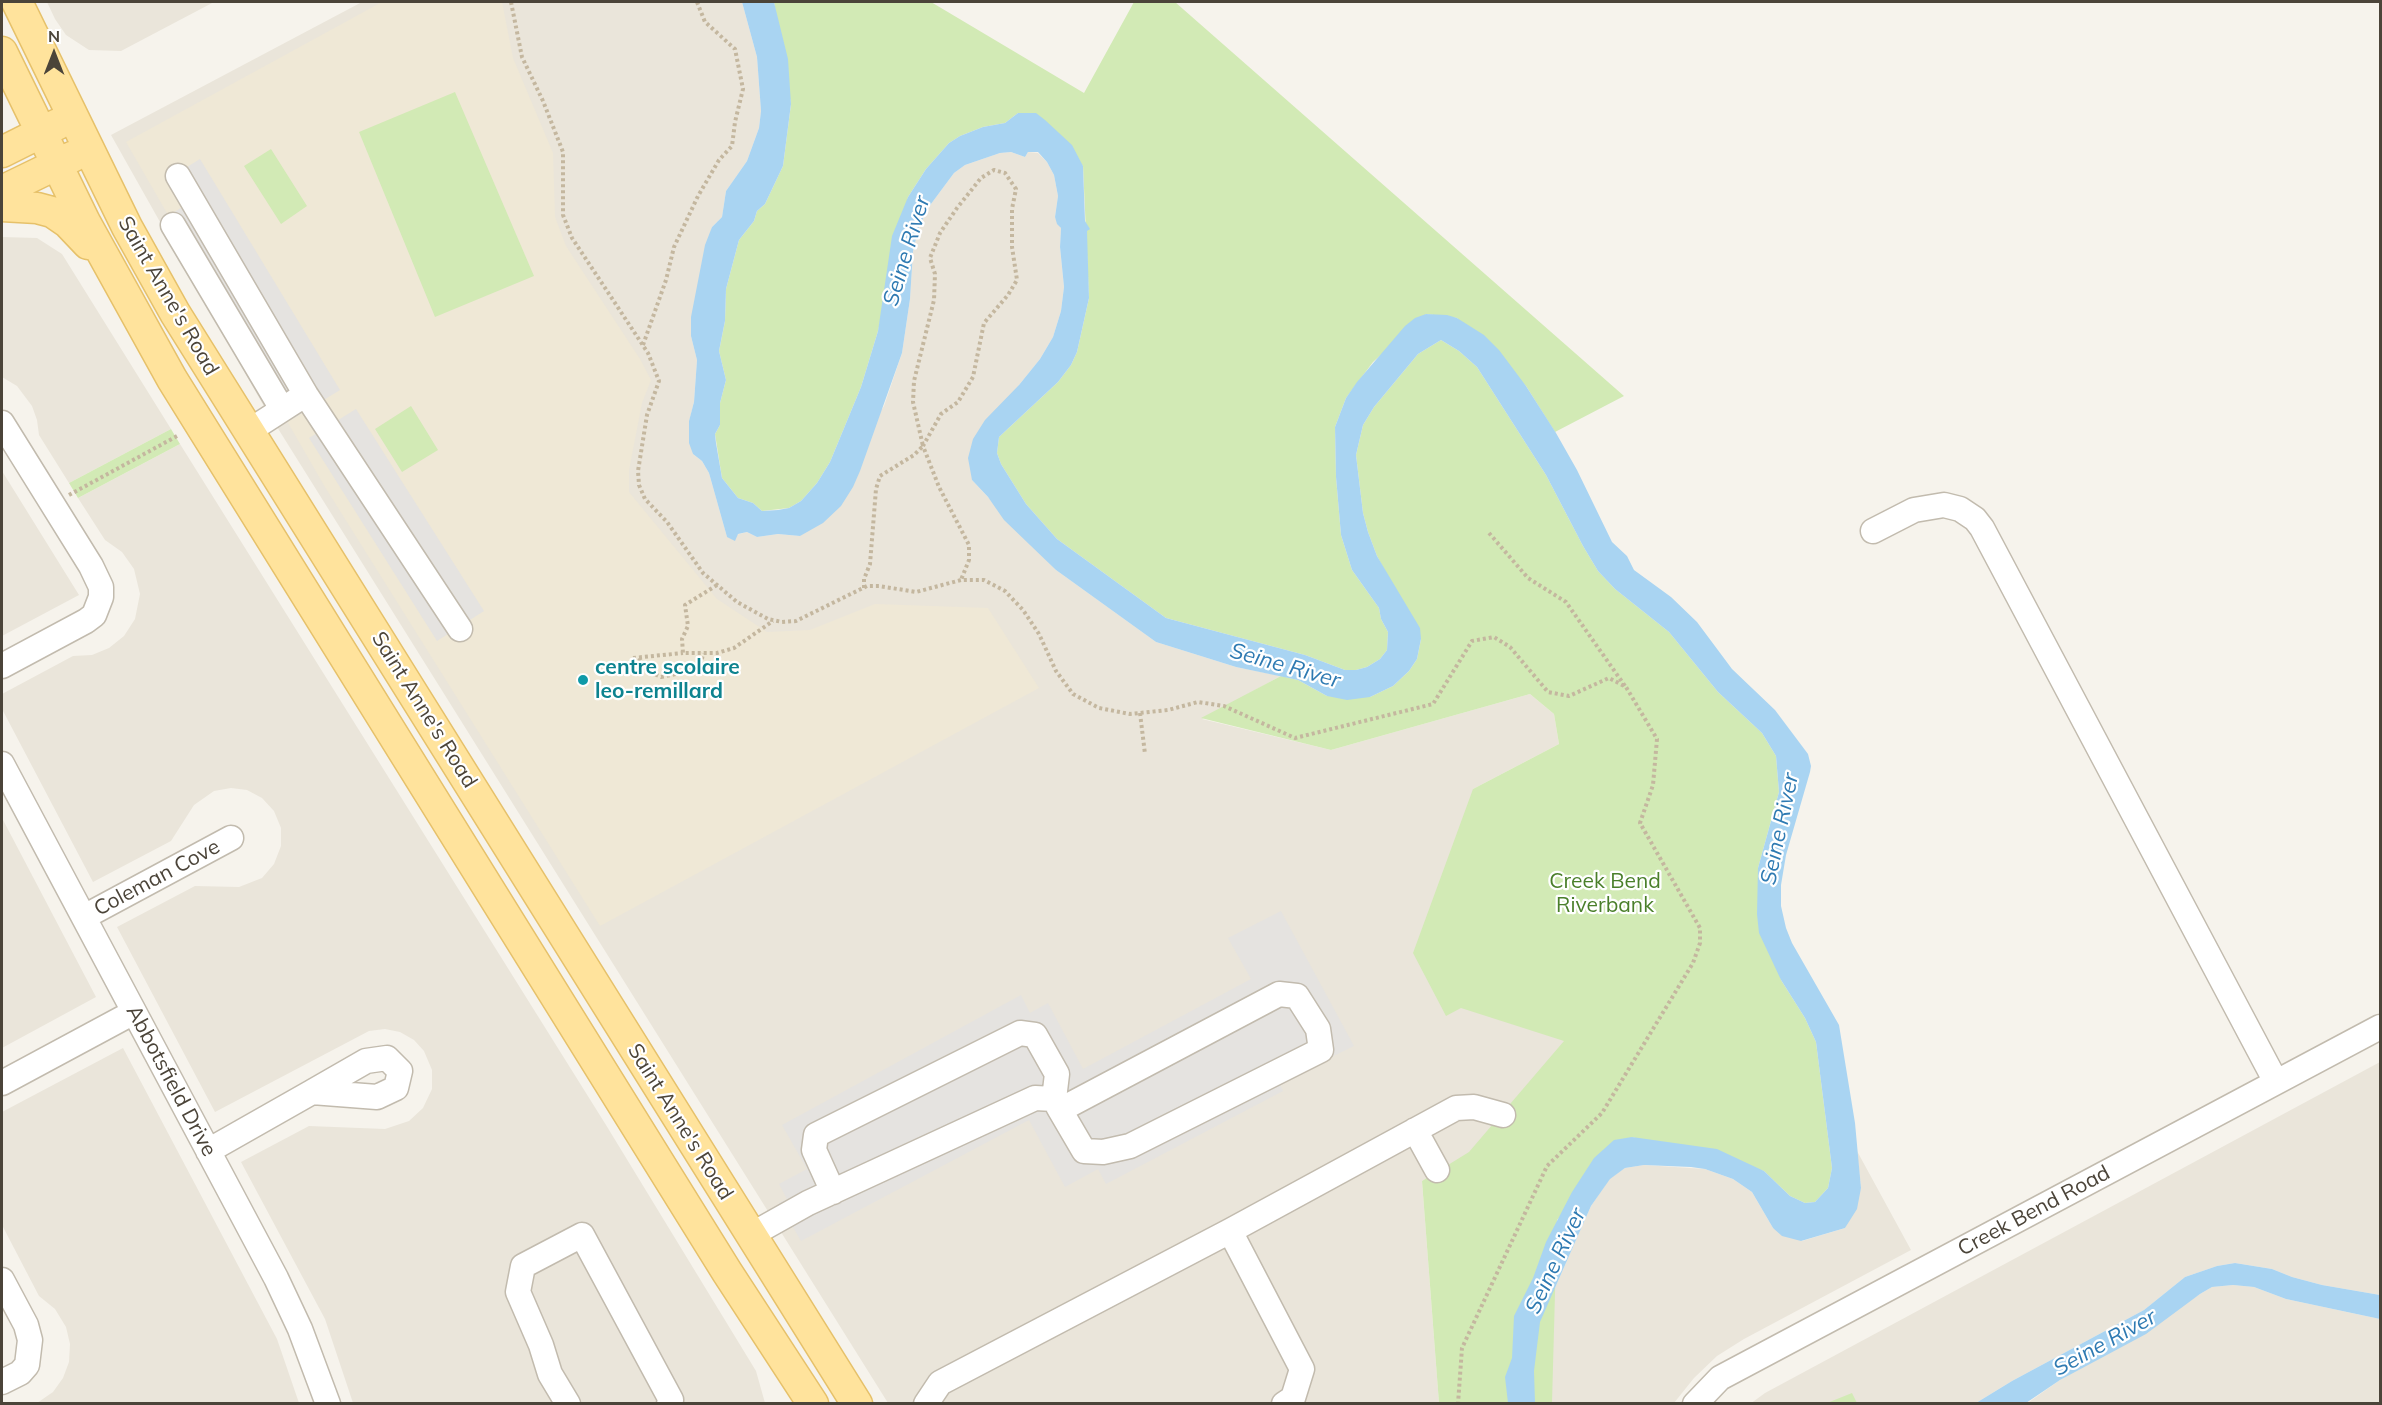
<!DOCTYPE html>
<style>
body{margin:0}
#map{position:relative;width:2382px;height:1405px;overflow:hidden;background:#f6f3ec;font-family:Mulish,sans-serif}
canvas{display:block}
.frame{position:absolute;inset:0;border:3px solid #4b4439;pointer-events:none}
.north{position:absolute;left:24px;top:24px;width:60px;height:60px;-webkit-text-stroke:4px #fff;paint-order:stroke;rotate:0deg;font-size:16px;font-weight:700;line-height:24px;text-align:center;color:#4b4439}
.north::after{content:'';display:block;margin:auto;width:21px;height:27px;background:#4b4439;clip-path:polygon(50% 0,100% 100%,50% 72%,0 100%)}
</style>
<div id="map">
<canvas width="2382" height="1405"></canvas>
<div class="frame"></div>
<div class="north">N</div>
</div>
<script>
const context = document.querySelector('canvas').getContext('2d');
context.lineJoin = 'round';
function paint(path, color) { context.fillStyle = color; context.fill(path, 'evenodd'); }
const poly = rows => new Path2D(rows.map(r => 'M' + r).join(''));
function stroke(path, color, width, dash) { context.strokeStyle = color; context.lineWidth = width; context.lineCap = dash ? 'butt' : 'round'; context.setLineDash(dash || []); context.stroke(path); }
function write(font, color, halo, rows, align = 'center') {
  context.font = font + ' Mulish,sans-serif'; context.lineWidth = 4.5; context.setLineDash([]); context.textBaseline = 'middle'; context.strokeStyle = halo; context.fillStyle = color; for (const [text, x, y, turn = 0] of rows) {
    context.save(); context.translate(x, y); context.rotate((+turn || 0) * Math.PI / 180); context.textAlign = isNaN(turn) ? turn : align; if (halo) context.strokeText(text, 0, 0); context.fillText(text, 0, 0); context.restore();
  }
}
paint(poly([
 [47,2,214,2,121,51,89,50,66,35,55,19],
 [362,2,742,2,757,57,761,111,759,128,747,161,726,191,722,217,712,227,691,336,697,360,694,402,689,422,693,454,702,461,709,473,727,537,747,532,757,537,778,534,800,536,884,406,902,353,910,299,913,251,919,227,928,208,954,173,965,165,1000,153,1011,152,1025,157,1028,152,1038,153,1047,162,1054,175,1058,196,1055,217,1061,228,1060,247,1064,287,1061,311,1053,337,1040,359,1019,385,972,480,1056,570,1156,642,1236,667,1281,676,1202,719,1331,750,1530,694,1554,714,1559,744,1473,789,1485,982,1617,1025,1543,1125,1422,1181,1439,1403,888,1403,262,403,111,135],
 [2,237,37,238,62,254,171,429,69,483,39,435,37,420,32,406,17,386,2,377],
 [180,444,606,1125,756,1371,765,1403,353,1403,325,1319,241,1162,309,1126,385,1129,409,1121,423,1108,432,1089,432,1070,424,1051,414,1040,400,1032,385,1029,369,1031,215,1112,117,927,195,886,239,887,262,878,274,864,281,846,281,828,274,811,262,798,247,790,231,788,214,791,194,805,171,841,93,882,2,709,2,694,73,656,92,655,109,648,124,636,135,619,140,594,134,569,122,552,105,540,78,498],
 [2,471,79,595,2,636],
 [2,818,96,997,2,1048],
 [123,1048,277,1339,299,1403,37,1403,53,1392,63,1378,69,1362,70,1344,66,1327,55,1309,39,1296,2,1225,2,1112],
 [2380,1062,2380,1295,2322,1285,2292,1277,2272,1269,2235,1263,2217,1266,2185,1277,2144,1310,2012,1381,1976,1403,1750,1404,1765,1393],
 [1857,1151,1911,1250,1744,1339,1717,1356,1694,1378,1674,1403,1535,1404,1540,1322,1591,1206,1610,1178,1625,1168,1644,1165,1705,1169,1733,1179,1752,1192,1773,1228,1802,1241,1845,1228,1861,1188],
 [2233,1285,2254,1287,2286,1299,2380,1319,2380,1403,2026,1404,2060,1380,2200,1294,2212,1287]
]), '#eae5da');
paint(poly([
 [382,2,502,2,513,58,553,153,555,217,566,246,640,359,651,380,642,403,629,470,629,492,717,599,767,632,810,630,875,604,988,608,1039,688,600,926,325,487,126,142]
]), '#efe8d6');
paint(poly([
 [774,2,931,2,1084,93,1134,2,1175,2,1624,396,1555,432,1526,386,1457,318,1426,314,1373,362,1346,398,1335,427,1336,477,1341,535,1352,570,1379,608,1381,619,1388,632,1387,650,1380,659,1367,667,1356,670,1345,670,1305,655,1166,618,1057,539,1026,504,1001,464,997,453,999,437,1058,382,1071,365,1077,352,1089,298,1083,166,1018,113,1005,123,983,127,960,136,949,143,926,169,908,197,878,331,861,387,830,462,817,483,801,501,789,508,762,511,753,503,738,498,722,478,715,434,720,425,720,403,726,380,719,351,725,321,726,289,739,240,754,221,757,211,765,204,783,166,791,104],
 [455,92,534,276,435,317,359,132],
 [271,149,307,206,281,224,244,166],
 [1441,340,1459,351,1477,367,1546,475,1583,546,1598,571,1615,589,1669,632,1718,692,1762,733,1776,756,1779,792,1758,868,1781,980,1805,1018,1816,1042,1832,1168,1828,1188,1815,1202,1805,1203,1790,1196,1764,1171,1632,1137,1557,1220,1552,1403,1439,1403,1422,1181,1469,1152,1564,1041,1461,1008,1446,1016,1413,953,1473,789,1559,744,1554,714,1530,694,1331,750,1201,718,1281,676,1298,680,1327,696,1370,697,1393,686,1409,671,1417,659,1421,639,1377,556,1368,532,1363,513,1356,455,1363,425,1374,407,1418,354],
 [411,406,438,450,402,472,375,429],
 [171,429,180,444,78,498,69,483],
 [1852,1393,1857,1403,1827,1403]
]), '#d2eab5');
paint(poly([
 [200,159,340,390,291,420,168,216,187,204,171,177],
 [356,409,484,611,437,641,309,438],
 [1281,911,1354,1046,1299,1073,1277,1079,1283,1091,1106,1184,1098,1169,1065,1187,1029,1120,801,1241,779,1203,787,1199,779,1184,807,1169,782,1125,1021,995,1030,1013,1048,1003,1083,1069,1251,979,1228,938]
]), '#e5e3e0');
paint(poly([
 [742,2,774,2,788,59,791,104,783,166,765,204,757,211,754,221,739,240,726,289,725,321,719,351,726,380,720,403,720,425,715,434,716,443,722,478,738,498,753,503,762,511,778,510,789,508,801,501,817,483,830,462,861,387,878,331,892,236,908,197,926,169,949,143,960,136,983,127,1005,123,1018,113,1036,113,1045,120,1072,145,1083,166,1085,221,1090,229,1087,231,1089,298,1077,352,1071,365,1058,382,999,437,997,453,1001,464,1026,504,1057,539,1166,618,1305,655,1345,670,1356,670,1367,667,1380,659,1387,650,1388,632,1381,619,1379,608,1352,570,1341,535,1336,477,1335,427,1346,398,1357,382,1405,326,1415,318,1426,314,1447,315,1457,318,1484,335,1499,350,1526,386,1556,433,1577,470,1612,542,1627,556,1634,570,1671,597,1697,622,1732,669,1775,710,1808,754,1811,766,1810,772,1786,855,1781,885,1781,906,1786,928,1792,943,1839,1025,1855,1123,1861,1188,1857,1209,1845,1228,1801,1241,1782,1236,1773,1228,1752,1192,1733,1179,1705,1169,1691,1167,1644,1165,1625,1168,1610,1179,1591,1206,1540,1322,1534,1371,1535,1403,1508,1403,1505,1377,1512,1358,1514,1316,1533,1278,1546,1242,1572,1192,1594,1158,1614,1140,1632,1137,1717,1149,1764,1171,1790,1196,1805,1203,1815,1202,1828,1188,1832,1168,1816,1042,1805,1018,1781,980,1759,933,1757,914,1758,868,1779,792,1776,756,1762,733,1718,692,1669,632,1615,589,1598,571,1583,546,1546,475,1477,367,1459,351,1441,340,1418,354,1374,407,1363,425,1356,455,1363,513,1368,532,1377,556,1420,628,1421,639,1417,659,1409,671,1393,686,1370,697,1347,700,1327,696,1298,680,1236,667,1156,642,1056,570,1004,520,988,497,972,480,968,458,973,439,985,420,1019,385,1040,359,1053,337,1061,311,1064,287,1060,247,1061,228,1057,224,1055,217,1058,196,1054,175,1047,162,1038,152,1028,152,1025,157,1011,152,1000,153,965,165,954,173,928,208,919,227,913,251,910,299,902,353,860,471,853,487,841,506,823,523,800,536,778,534,757,537,747,532,738,534,735,541,727,537,709,473,702,461,693,454,689,443,689,421,694,402,697,360,691,336,691,317,705,245,712,227,722,217,726,191,747,161,759,128,761,111,757,57],
 [2235,1263,2272,1269,2292,1277,2322,1285,2380,1295,2380,1319,2286,1299,2254,1287,2233,1285,2212,1287,2200,1294,2146,1334,2060,1380,2026,1403,1976,1403,2012,1381,2144,1310,2185,1277,2217,1266]
]), '#a9d4f2');
const minor = poly([
 [178,176,306,395,460,629],
 [173,225,282,409],
 [2,423,91,566,101,587,101,597,94,615,86,621,2,666],
 [249,431,297,400],
 [1873,531,1914,510,1944,505,1960,509,1975,519,1982,528,2276,1082],
 [2,764,276,1278,300,1329,328,1404],
 [84,917,231,838],
 [2,1083,134,1012],
 [1415,1130,1437,1170],
 [208,1151,312,1092,377,1097,396,1088,400,1071,387,1058,366,1061,312,1092],
 [833,1192,814,1150,816,1135,1020,1033,1035,1035,1057,1074,1054,1099],
 [1230,1231,1302,1369,1293,1398,1284,1404],
 [751,1235,808,1203,1035,1098,1054,1099,1060,1110,1084,1151,1103,1152,1130,1146,1321,1050,1318,1029,1297,996,1279,994,1060,1110],
 [2,1280,26,1325,30,1340,27,1365,20,1373,2,1382],
 [568,1404,550,1374,541,1345,518,1292,523,1266,582,1235,671,1400,669,1404],
 [926,1404,940,1383,1230,1231,1456,1108,1474,1107,1503,1115],
 [1695,1404,1720,1378,2380,1027]
]);
const major = poly([
 [17,2,127,227,175,313,857,1404],
 [2,52,85,222,172,379,727,1272,813,1404],
 [2,152,58,124],
 [2,191,74,156],
 [2,206,37,208,52,212,68,223,88,244]
]);
stroke(minor, '#c2bbae', 27);
stroke(major, '#e6c16a', 33);
stroke(poly([
 [511,2,522,57,543,101,563,152,563,215,572,238,648,353,659,381,647,415,638,471,639,485,645,499,667,522,703,573,737,602,768,619,782,622,796,621,867,586,879,586,916,592,961,580,984,580,1005,591,1023,610,1039,634,1056,671,1073,694,1099,708,1130,714,1168,710,1198,702,1224,706,1295,738,1433,704,1472,641,1494,637,1510,647,1548,692,1569,696,1609,678,1626,687,1657,739,1653,785,1640,823,1700,928,1700,943,1693,963,1602,1113,1547,1166,1462,1348,1458,1404],
 [643,345,666,280,674,247,698,196,719,160,732,146,735,122,743,89,735,49,705,22,697,2],
 [69,495,179,435],
 [1489,533,1528,578,1566,602,1625,686],
 [717,585,685,605,688,626,682,639,683,653,717,653,734,648,773,621],
 [864,588,864,579,870,564,876,489,880,476,914,455,923,446,913,402,914,381,934,300,935,274,930,258,940,233,957,208,981,178,994,170,1005,173,1016,189,1012,209,1012,247,1017,280,1008,295,984,323,973,377,958,402,941,414,923,446,939,487,969,545,969,560,961,580],
 [633,658,683,653],
 [639,658,648,671,661,677,686,672,701,665,703,653],
 [1140,713,1145,754]
]), '#c4b79f', 4, [3, 3]);
stroke(minor, '#fff', 24);
stroke(major, '#ffe39c', 30);
for (const [x, y, r, color] of [
 [583,680,6,"#0f9aa8"]
]) { const dot = new Path2D(); dot.arc(x, y, r, 0, 2 * Math.PI); context.fillStyle = color; context.fill(dot); stroke(dot, '#fff', 2); }
write('21px', '#4b4439', '#fff', [
 ["Saint Anne's Road",168,296,60],
 ["Saint Anne's Road",424,710,58],
 ["Coleman Cove",157,878,-28],
 ["Abbotsfield Drive",171,1081,62],
 ["Saint Anne's Road",680,1122,58],
 ["Creek Bend Road",2034,1211,-28]
]);
write('bold 21px', '#0d838f', '#fff', [
 ["centre scolaire",595,668],
 ["leo-remillard",595,692]
], 'left');
write('21px', '#4a7f2a', '#fff', [
 ["Creek Bend",1605,882],
 ["Riverbank",1605,906]
]);
write('italic 22px', '#2e7ab2', '#fff', [
 ["Seine River",907,251,-73],
 ["Seine River",1285,666,16],
 ["Seine River",1780,829,-78],
 ["Seine River",1556,1261,-65],
 ["Seine River",2105,1343,-29]
]);
</script>
